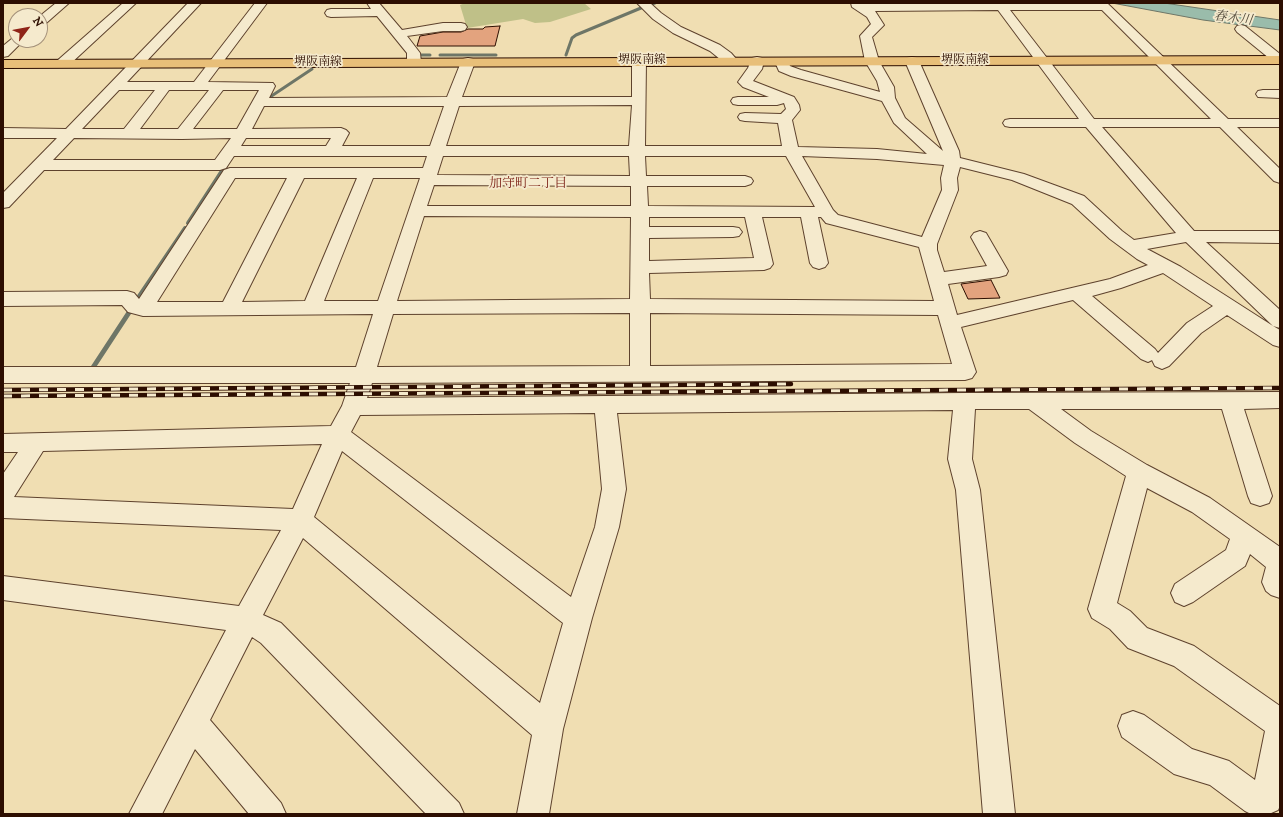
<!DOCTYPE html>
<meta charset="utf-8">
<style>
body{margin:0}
#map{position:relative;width:1283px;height:817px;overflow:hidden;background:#f0deb2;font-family:"IM FELL DW Pica",serif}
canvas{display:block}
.frame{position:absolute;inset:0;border:4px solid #2d0e01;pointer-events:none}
.north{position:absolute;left:8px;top:8px;width:40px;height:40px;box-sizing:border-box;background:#f5eacd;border:1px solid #a5927b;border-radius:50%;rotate:58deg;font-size:11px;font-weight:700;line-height:16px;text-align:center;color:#2d0e01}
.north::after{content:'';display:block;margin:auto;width:14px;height:18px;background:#8f2418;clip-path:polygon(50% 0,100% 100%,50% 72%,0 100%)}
</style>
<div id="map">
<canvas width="1283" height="817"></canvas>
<div class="frame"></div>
<div class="north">N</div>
</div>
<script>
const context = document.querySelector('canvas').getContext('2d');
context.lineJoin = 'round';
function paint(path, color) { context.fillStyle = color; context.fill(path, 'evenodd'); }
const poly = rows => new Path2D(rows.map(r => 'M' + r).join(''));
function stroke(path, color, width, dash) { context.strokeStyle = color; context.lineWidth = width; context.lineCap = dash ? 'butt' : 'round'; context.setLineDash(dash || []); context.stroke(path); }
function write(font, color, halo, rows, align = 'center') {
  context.font = font + ' "IM FELL DW Pica","Noto Serif JP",serif'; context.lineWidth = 3.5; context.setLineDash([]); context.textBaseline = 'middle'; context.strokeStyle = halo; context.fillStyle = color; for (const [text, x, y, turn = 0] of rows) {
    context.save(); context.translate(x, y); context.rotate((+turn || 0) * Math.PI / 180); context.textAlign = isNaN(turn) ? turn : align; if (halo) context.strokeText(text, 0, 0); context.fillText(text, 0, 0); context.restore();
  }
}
paint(poly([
 [465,3,584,3,591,9,550,22,535,23,523,19,467,28,460,5]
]), '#bfc088');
const water = poly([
 [1112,3,1164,3,1280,20,1280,30,1203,20,1112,3]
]);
paint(water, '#9abcab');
stroke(water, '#6e7667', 1);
stroke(poly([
 [648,5,655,3],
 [418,55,430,55],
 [440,55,496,55],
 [566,55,572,38,576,35,641,8],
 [268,100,270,97,312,69]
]), '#6e7667', 3);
stroke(poly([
 [188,223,227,163],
 [139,296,185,228]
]), '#6e7667', 4);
stroke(poly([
 [92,369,130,311]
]), '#6e7667', 5);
const building = poly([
 [500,26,495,46,417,46,420,36,443,32,461,32,468,29,483,29,485,27,500,26],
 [991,280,1000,298,968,299,961,284,991,280]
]);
paint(building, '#e3a37e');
stroke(building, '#2d0e01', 1);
const minor = poly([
 [56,3,69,3,44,25,40,26,40,16,56,3],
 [123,3,136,3,68,66,58,66,56,63,58,60,123,3],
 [188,3,201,3,127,82,194,82,255,3,267,3,208,82,273,83,275,86,269,98,447,97,461,62,463,59,468,58,473,59,475,62,462,97,632,97,632,61,634,58,639,57,644,58,646,61,645,146,782,146,778,123,745,121,740,120,738,117,740,114,745,113,781,114,786,109,784,103,777,105,738,105,733,104,731,101,733,98,738,97,769,97,743,87,738,82,748,68,752,58,757,57,762,58,764,61,762,69,753,81,794,97,799,105,800,110,792,120,798,147,877,149,927,154,894,123,882,101,791,76,779,71,775,62,777,59,782,58,787,59,790,66,801,70,880,92,877,81,865,61,860,36,871,24,867,17,852,7,851,3,864,4,1107,3,1228,119,1280,119,1280,127,1237,127,1280,169,1280,183,1274,181,1220,127,1102,127,1194,231,1280,231,1280,243,1206,242,1280,310,1280,328,1273,326,1280,330,1280,347,1273,345,1227,315,1201,333,1169,366,1162,369,1155,366,1152,360,1148,362,1141,359,1073,300,961,327,976,372,972,378,965,380,372,383,367,398,965,393,1280,392,1280,408,1244,409,1272,496,1269,503,1260,506,1251,503,1248,496,1222,409,1061,409,1091,431,1147,465,1210,498,1280,547,1280,598,1271,595,1266,591,1262,582,1266,567,1250,554,1245,566,1193,602,1184,606,1175,602,1171,593,1175,584,1226,550,1230,539,1192,512,1147,488,1117,603,1130,611,1147,628,1194,646,1280,706,1280,806,1278,810,1269,814,1251,814,1245,811,1210,785,1174,774,1122,737,1118,726,1122,715,1133,711,1144,715,1192,749,1229,761,1255,780,1265,731,1174,666,1128,648,1110,629,1092,618,1088,609,1126,476,1075,443,1029,409,975,409,972,459,980,490,1015,814,983,814,956,490,948,459,953,410,617,413,626,489,619,527,592,618,563,729,549,814,517,814,532,735,303,538,263,615,281,623,459,803,464,814,426,814,261,643,252,637,210,720,281,803,286,814,249,814,195,749,162,814,129,814,226,630,3,600,3,576,239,606,281,530,3,518,3,474,18,452,3,452,3,434,331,426,342,406,350,383,3,383,3,367,356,367,373,314,143,316,128,312,122,305,3,306,3,292,127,291,134,293,139,299,224,170,230,168,423,168,427,156,234,156,226,168,220,170,44,170,9,207,3,208,3,193,57,138,3,138,3,128,66,129,188,3],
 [998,10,1079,119,1010,119,1005,120,1003,123,1005,126,1010,127,1086,127,1176,233,1134,240,1122,231,1084,196,1024,174,960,158,959,151,919,61,917,58,912,57,907,58,905,61,943,151,905,118,895,98,894,87,879,61,872,37,884,25,875,11,998,10],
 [1010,10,1102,10,1211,119,1094,119,1010,10],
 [119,90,155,90,124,129,82,129,119,90],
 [169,90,209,90,178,129,140,129,169,90],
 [223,90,259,90,237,129,193,129,223,90],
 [632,105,629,146,446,146,459,106,632,105],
 [264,106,444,106,430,146,342,146,349,133,346,130,341,128,252,129,264,106],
 [74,138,182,139,231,138,215,160,53,160,74,138],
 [246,138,331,138,326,146,241,146,246,138],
 [443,156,629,156,630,176,437,175,443,156],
 [645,156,786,156,815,207,648,206,647,186,745,186,751,184,753,181,751,178,745,176,646,176,645,156],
 [802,156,877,159,944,165,941,178,942,190,922,237,838,215,833,210,802,156],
 [960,167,1012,180,1072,204,1110,239,1137,259,1148,265,1110,279,957,315,948,284,999,277,1006,275,1008,271,986,233,980,231,974,233,971,237,987,266,944,272,937,250,937,244,958,190,957,178,960,167],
 [235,178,287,178,223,302,157,302,235,178],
 [304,178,357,178,305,301,242,302,304,178],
 [373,178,420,178,378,301,324,301,373,178],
 [434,185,631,186,631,206,427,206,434,185],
 [424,216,631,217,630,299,397,301,424,216],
 [649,217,745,217,754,258,649,261,649,238,733,237,739,236,742,232,739,228,733,227,649,227,649,217],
 [762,217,801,217,810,263,813,267,819,269,825,267,828,263,818,217,821,217,826,223,919,247,934,301,650,299,649,273,764,270,770,268,773,264,762,217],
 [1186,242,1273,326,1181,267,1147,249,1186,242],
 [1163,273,1213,306,1187,323,1158,353,1155,349,1092,296,1121,288,1163,273],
 [630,313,630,366,377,367,393,314,630,313],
 [650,313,938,315,952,364,650,366,650,313],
 [595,413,602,489,595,527,571,597,351,432,360,415,595,413],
 [322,444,293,509,14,497,43,451,322,444],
 [342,451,563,623,540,703,314,517,342,451],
 [367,3,379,3,402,30,443,23,461,23,465,24,467,27,465,30,461,31,443,31,407,36,420,53,421,62,419,65,414,66,409,65,407,62,407,53,377,16,331,17,327,16,325,13,327,10,331,9,371,9,367,3],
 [637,3,650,3,661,13,681,27,720,45,731,53,738,61,736,64,731,65,726,64,710,51,673,33,653,19,637,3],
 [1241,25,1245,26,1280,54,1280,64,1275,63,1237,32,1235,29,1237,26,1241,25],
 [14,37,16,37,16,40,24,40,8,56,3,57,3,46,14,37],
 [1263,90,1280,90,1280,98,1258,97,1256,94,1258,91,1263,90]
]);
const major = poly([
 [1280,56,1280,64,3,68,3,60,1280,56]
]);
stroke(minor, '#5e422d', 2);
stroke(major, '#2d0e01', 2);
paint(minor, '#f5eacd');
paint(major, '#e8bf79');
const rail = poly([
 [3,390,791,384],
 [3,396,1280,388]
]);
stroke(rail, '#2d0e01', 4.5);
stroke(rail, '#f5eacd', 3, [9]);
write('12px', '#2d0e01', '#f5eacd', [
 ["堺阪南線",642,61],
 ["堺阪南線",965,61],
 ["堺阪南線",318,63]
]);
write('italic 13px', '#534b3c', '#f5eacd', [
 ["春木川",1233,19,7]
]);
write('13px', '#7a1f14', '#f5eacd', [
 ["加守町二丁目",528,184]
]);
</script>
